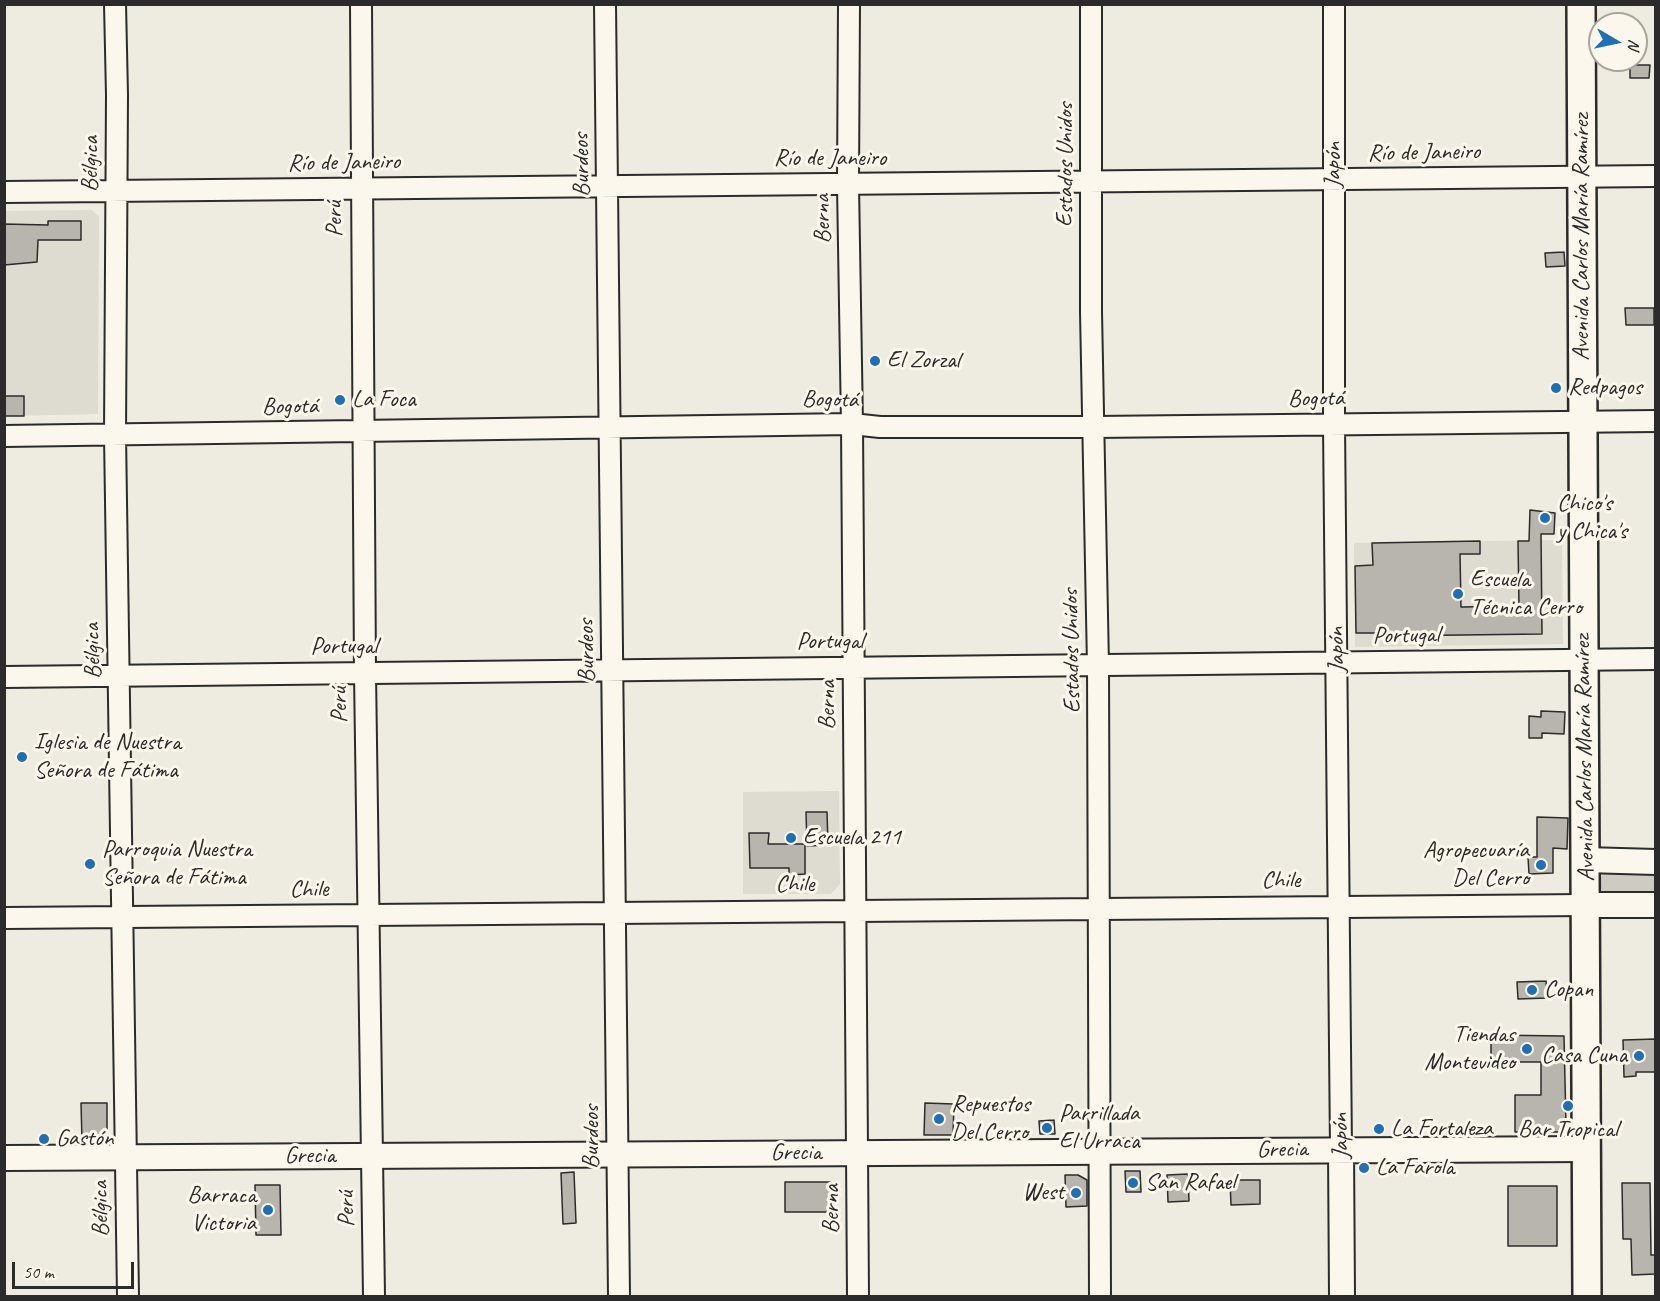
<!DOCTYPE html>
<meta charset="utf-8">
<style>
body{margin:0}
#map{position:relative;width:1660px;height:1301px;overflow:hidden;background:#eeebe0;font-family:Caveat,sans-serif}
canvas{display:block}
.frame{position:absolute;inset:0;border:6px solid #2b2b2b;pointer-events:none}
.north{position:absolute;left:1588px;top:12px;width:60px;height:60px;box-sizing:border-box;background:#fbf7ec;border:2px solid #a8a59f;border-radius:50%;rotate:99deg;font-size:16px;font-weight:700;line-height:24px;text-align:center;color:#2b2b2b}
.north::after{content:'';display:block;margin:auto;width:21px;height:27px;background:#1f6fb2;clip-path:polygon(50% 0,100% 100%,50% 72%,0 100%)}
.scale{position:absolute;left:12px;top:1262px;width:122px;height:27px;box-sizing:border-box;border:3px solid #2b2b2b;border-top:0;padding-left:8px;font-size:18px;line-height:21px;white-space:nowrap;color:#2b2b2b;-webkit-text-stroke:4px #fbf7ec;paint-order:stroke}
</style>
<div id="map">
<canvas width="1660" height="1301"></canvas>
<div class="frame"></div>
<div class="north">N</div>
<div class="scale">50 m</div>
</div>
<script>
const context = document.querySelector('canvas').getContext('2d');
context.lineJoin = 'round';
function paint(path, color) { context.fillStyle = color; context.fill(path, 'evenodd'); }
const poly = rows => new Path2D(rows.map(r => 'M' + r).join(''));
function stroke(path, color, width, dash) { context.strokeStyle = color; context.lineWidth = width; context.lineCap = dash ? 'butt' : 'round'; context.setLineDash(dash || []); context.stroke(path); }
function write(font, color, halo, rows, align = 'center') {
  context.font = font + ' Caveat,sans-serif'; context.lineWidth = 6; context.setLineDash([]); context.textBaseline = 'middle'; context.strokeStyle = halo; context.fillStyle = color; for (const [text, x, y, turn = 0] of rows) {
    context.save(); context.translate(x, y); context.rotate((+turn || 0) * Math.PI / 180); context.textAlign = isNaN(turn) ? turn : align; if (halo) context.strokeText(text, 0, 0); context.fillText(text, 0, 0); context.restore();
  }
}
paint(poly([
 [92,210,99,217,98,414,5,416,4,211],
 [1562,540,1563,644,1355,647,1354,543],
 [839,791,840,884,831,894,743,894,743,792]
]), '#dedbd1');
paint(poly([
 [1605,872,1655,872,1655,896,1604,895,1598,883,1599,878]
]), '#cecbc2');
const building = poly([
 [1630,65,1650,65,1649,78,1630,78,1630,65],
 [48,221,81,221,81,240,38,240,37,262,4,265,4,224,48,225,48,221],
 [1564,252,1565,266,1546,267,1545,253,1564,252],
 [1625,308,1654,308,1654,325,1626,325,1625,308],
 [4,396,24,396,24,416,4,416,4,396],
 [1530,510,1555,513,1554,534,1541,534,1542,634,1380,636,1380,633,1356,633,1355,566,1373,565,1372,543,1480,541,1480,554,1460,554,1461,607,1519,606,1518,541,1529,541,1530,510],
 [1541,711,1565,712,1564,734,1542,733,1542,738,1529,738,1529,716,1541,717,1541,711],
 [806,812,827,812,828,845,807,846,806,812],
 [1537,817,1568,818,1567,849,1553,848,1553,873,1529,874,1528,857,1537,857,1537,817],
 [749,833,769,833,768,844,805,844,805,874,789,875,789,868,750,868,749,833],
 [1546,981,1547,998,1518,999,1517,982,1546,981],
 [1491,1035,1564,1036,1566,1126,1559,1132,1515,1132,1515,1095,1541,1095,1541,1062,1491,1062,1491,1035],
 [1656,1039,1656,1072,1636,1072,1636,1076,1624,1077,1623,1040,1656,1039],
 [81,1103,107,1103,107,1140,82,1141,81,1103],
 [925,1103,954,1104,953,1135,924,1135,925,1103],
 [1054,1120,1055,1134,1040,1134,1039,1121,1054,1120],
 [1125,1171,1140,1171,1141,1192,1126,1192,1125,1171],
 [574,1172,576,1223,563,1224,561,1173,574,1172],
 [1188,1174,1189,1201,1168,1202,1167,1175,1188,1174],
 [1065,1175,1078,1175,1087,1180,1087,1206,1066,1207,1065,1175],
 [1230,1180,1260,1180,1260,1204,1231,1205,1230,1180],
 [785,1182,830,1182,831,1212,785,1212,785,1182],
 [1622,1183,1650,1183,1651,1255,1656,1255,1656,1274,1632,1275,1631,1239,1623,1239,1622,1183],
 [255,1185,280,1185,281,1235,256,1235,255,1185],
 [1508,1186,1557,1186,1557,1246,1508,1246,1508,1186]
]);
paint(building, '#b8b5ae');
stroke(building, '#2b2b2b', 1.5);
const minor = poly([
 [115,4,117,95,115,435,128,1296],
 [361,4,365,673,374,1296],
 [605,4,619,1296],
 [849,4,848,185,852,424,858,1296],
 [1091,4,1091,312,1098,665,1100,1296],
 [1334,4,1334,425,1341,1149],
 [4,192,1656,176],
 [4,436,852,424,880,427,1095,427,1656,421],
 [4,677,1656,659],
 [4,918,1586,905]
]);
const tertiary = poly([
 [1585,860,1656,862],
 [1586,905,1656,905],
 [1341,1149,1342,1296],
 [4,1158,1587,1149]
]);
const secondary = poly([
 [1581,4,1587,1296]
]);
stroke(minor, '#2b2b2b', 24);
stroke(tertiary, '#2b2b2b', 28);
stroke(secondary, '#2b2b2b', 32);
stroke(minor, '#fbf7ec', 20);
stroke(tertiary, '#fbf7ec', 24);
stroke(secondary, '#fbf7ec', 27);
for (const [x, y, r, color] of [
 [875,361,6,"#1f6fb2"],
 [1556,388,6,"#1f6fb2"],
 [340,400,6,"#1f6fb2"],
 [1545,518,6,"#1f6fb2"],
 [1458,594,6,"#1f6fb2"],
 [22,757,6,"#1f6fb2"],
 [791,838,6,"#1f6fb2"],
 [90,864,6,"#1f6fb2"],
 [1541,865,6,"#1f6fb2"],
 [1532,990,6,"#1f6fb2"],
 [1527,1049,6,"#1f6fb2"],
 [1639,1056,6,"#1f6fb2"],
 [1568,1106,6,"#1f6fb2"],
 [939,1119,6,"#1f6fb2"],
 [1047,1128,6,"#1f6fb2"],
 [1379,1129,6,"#1f6fb2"],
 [44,1139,6,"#1f6fb2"],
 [1364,1168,6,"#1f6fb2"],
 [1133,1183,6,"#1f6fb2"],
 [1076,1193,6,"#1f6fb2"],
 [268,1210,6,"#1f6fb2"]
]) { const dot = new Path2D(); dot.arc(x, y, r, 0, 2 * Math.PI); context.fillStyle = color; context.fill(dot); stroke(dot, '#fbf7ec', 2); }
write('24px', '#2b2b2b', '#fbf7ec', [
 ["Río de Janeiro",1424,153,-1],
 ["Río de Janeiro",830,159],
 ["Río de Janeiro",344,163,-1],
 ["Bélgica",91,164,-90],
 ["Burdeos",582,165,-91],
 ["Estados Unidos",1066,165,-90],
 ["Japón",1334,165,-90],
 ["Perú",335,219,-91],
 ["Berna",823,219,-91],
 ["Avenida Carlos María Ramírez",1582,237,-90],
 ["Bogotá",1316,399,-1],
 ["Bogotá",830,400,1],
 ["Bogotá",290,407,-1],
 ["Portugal",1406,636,-1],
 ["Portugal",830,642],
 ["Portugal",344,647],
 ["Japón",1337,650,-91],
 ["Bélgica",93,651,-92],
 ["Burdeos",587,651,-91],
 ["Estados Unidos",1072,651,-91],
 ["Perú",340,705,-91],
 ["Berna",828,705,-90],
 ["Avenida Carlos María Ramírez",1585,758,-91],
 ["Chile",1281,881],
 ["Chile",795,885],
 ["Chile",309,890,-1],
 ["Japón",1341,1136,-91],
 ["Burdeos",592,1137,-90],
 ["Grecia",1282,1150,-1],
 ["Grecia",796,1153],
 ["Grecia",310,1156],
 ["Bélgica",101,1209,-91],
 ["Perú",347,1209,-91],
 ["Berna",832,1209,-90]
]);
write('24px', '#2b2b2b', '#fbf7ec', [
 ["El Zorzal",887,361],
 ["Redpagos",1568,388],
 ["La Foca",352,400],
 ["Chico's",1557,504],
 ["y Chica's",1557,532],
 ["Escuela",1470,580],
 ["Técnica Cerro",1470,608],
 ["Iglesia de Nuestra",34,743],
 ["Señora de Fátima",34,771],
 ["Escuela 211",803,838],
 ["Parroquia Nuestra",102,850],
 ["Señora de Fátima",102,878],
 ["Agropecuaría",1529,851,"right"],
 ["Del Cerro",1529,879,"right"],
 ["Copan",1544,990],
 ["Tiendas",1515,1035,"right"],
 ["Montevideo",1515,1063,"right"],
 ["Casa Cuna",1627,1056,"right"],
 ["Repuestos",951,1105],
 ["Del Cerro",951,1133],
 ["Parrillada",1059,1114],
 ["El Urraca",1059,1142],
 ["La Fortaleza",1391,1129],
 ["Bar Tropical",1568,1130,"center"],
 ["Gastón",56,1139],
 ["La Farola",1376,1168],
 ["San Rafael",1145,1183],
 ["West",1064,1193,"right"],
 ["Barraca",256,1196,"right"],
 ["Victoria",256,1224,"right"]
], 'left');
</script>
